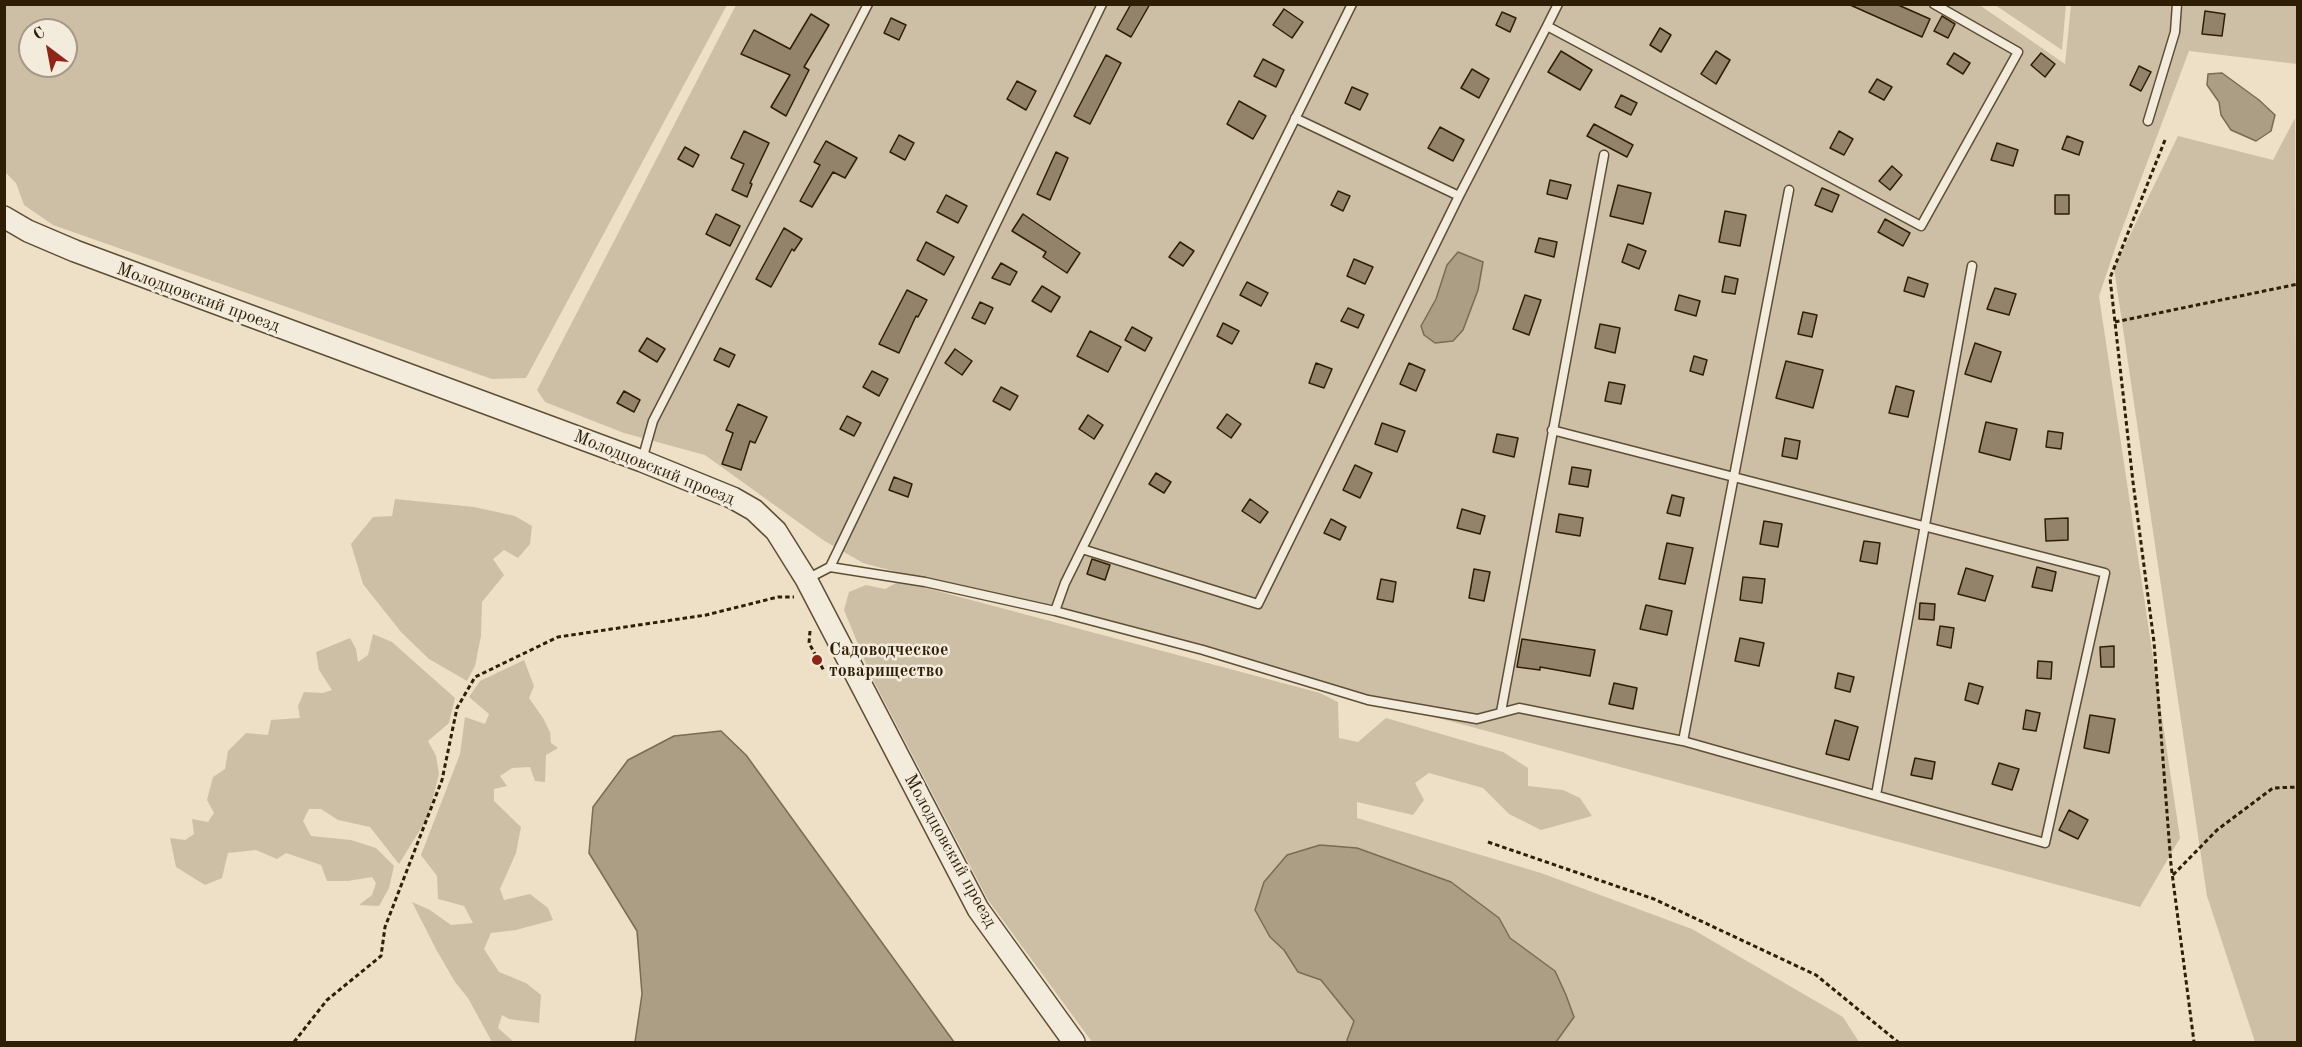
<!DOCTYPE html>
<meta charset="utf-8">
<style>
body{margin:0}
#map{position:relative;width:2302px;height:1047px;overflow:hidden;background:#ede0c7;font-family:"Old Standard TT",serif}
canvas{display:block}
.frame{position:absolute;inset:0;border:6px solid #2f1e06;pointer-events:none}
.north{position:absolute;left:18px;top:18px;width:60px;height:60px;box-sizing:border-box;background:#f3ebdb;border:2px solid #a59986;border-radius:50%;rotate:328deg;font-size:16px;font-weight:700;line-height:24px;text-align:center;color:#2f1e06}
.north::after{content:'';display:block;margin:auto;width:21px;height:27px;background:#8f2418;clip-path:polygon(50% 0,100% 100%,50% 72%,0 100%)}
</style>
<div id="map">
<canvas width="2302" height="1047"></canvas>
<div class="frame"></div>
<div class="north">С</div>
</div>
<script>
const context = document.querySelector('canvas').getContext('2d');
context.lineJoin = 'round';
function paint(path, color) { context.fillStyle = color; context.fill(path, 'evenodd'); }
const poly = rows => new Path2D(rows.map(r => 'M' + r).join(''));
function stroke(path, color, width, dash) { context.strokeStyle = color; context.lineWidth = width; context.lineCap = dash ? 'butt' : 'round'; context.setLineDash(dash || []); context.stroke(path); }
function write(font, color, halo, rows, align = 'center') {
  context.font = font + ' "Old Standard TT",serif'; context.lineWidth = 5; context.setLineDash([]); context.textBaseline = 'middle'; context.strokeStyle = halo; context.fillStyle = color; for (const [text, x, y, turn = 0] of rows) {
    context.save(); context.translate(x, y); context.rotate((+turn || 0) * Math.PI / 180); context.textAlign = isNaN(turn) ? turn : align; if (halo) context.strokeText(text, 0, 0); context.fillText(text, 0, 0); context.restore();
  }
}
paint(poly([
 [5,4,727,4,727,5,526,378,492,379,53,225,24,205,16,183,5,172],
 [30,30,66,30,66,66,30,66],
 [1978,4,2065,64,2071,5,2297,5,2297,64,2189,51,2118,240,2099,296,2180,838,2140,907,863,563,823,540,705,455,624,433,545,402,537,390,736,5],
 [1995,5,2066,5,2062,50],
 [2295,118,2298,1042,2255,1042,2207,896,2114,268,2178,136,2273,160],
 [395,499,474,507,515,516,532,526,530,544,518,558,504,550,493,559,504,575,482,602,481,636,475,666,467,681,429,659,401,632,363,584,351,544,373,517,392,516],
 [900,581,1320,693,1338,702,1339,738,1358,742,1386,718,1503,752,1528,768,1528,786,1563,790,1580,798,1592,816,1541,830,1509,814,1483,788,1429,773,1415,783,1424,800,1413,815,1357,802,1357,818,1541,873,1692,929,1843,1017,1859,1042,1556,1042,1574,1017,1555,971,1510,938,1499,918,1450,882,1417,872,1270,937,1284,950,1298,972,1321,980,1354,1021,1347,1040,1348,1042,1092,1042,988,900,871,676,844,610,849,592,866,585,885,589],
 [373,634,392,642,455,698,449,723,428,741,436,756,439,774,428,817,399,864,370,827,338,820,321,809,309,809,303,821,311,836,351,840,376,848,394,866,389,888,379,906,359,905,372,895,376,883,372,877,348,881,327,881,321,865,286,853,277,859,256,850,228,853,222,878,205,885,176,867,170,838,185,840,194,834,192,819,208,822,214,813,207,800,213,777,225,769,228,751,246,733,268,735,271,720,300,718,298,706,304,692,323,693,332,690,319,670,316,652,350,638,356,649,358,662,368,655],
 [524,660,534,686,529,698,543,718,550,732,551,743,558,748,546,755,545,782,535,781,530,767,512,768,500,776,507,786,494,789,494,801,521,827,516,853,500,889,504,900,530,894,548,908,553,920,516,930,491,933,484,949,499,972,526,983,541,995,539,1023,509,1019,502,1015,498,1028,514,1042,492,1042,468,998,455,982,437,951,412,902,430,910,451,925,473,923,464,906,438,899,437,876,421,855,460,754,465,717,485,724,489,714,469,697,480,681]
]), '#cdbfa6');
const water = poly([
 [2222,73,2259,100,2275,115,2271,131,2256,141,2231,130,2221,115,2219,102,2207,85,2208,74,2222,73],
 [1458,252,1483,262,1478,290,1463,330,1453,341,1435,343,1424,335,1421,326,1436,299,1447,265,1458,252],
 [721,731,746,755,954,1042,635,1042,642,994,637,931,589,853,593,807,628,760,674,736,721,731],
 [1320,845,1357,848,1451,882,1499,918,1510,938,1555,971,1566,995,1574,1017,1556,1042,1348,1042,1347,1040,1354,1021,1321,980,1298,972,1284,950,1270,937,1255,910,1264,882,1287,855,1320,845]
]);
paint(water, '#ac9e85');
stroke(water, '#7a6b52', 1.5);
const building = poly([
 [1131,4,1150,4,1131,37,1117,29,1131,4],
 [1848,4,1896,4,1930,19,1922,37,1848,4],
 [1284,9,1303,22,1292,38,1273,25,1284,9],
 [2205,11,2225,14,2222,36,2202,34,2205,11],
 [1502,12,1516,18,1510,32,1496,25,1502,12],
 [811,14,829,25,804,67,809,70,786,116,771,107,790,75,741,54,754,30,790,49,811,14],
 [1942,16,1955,24,1948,38,1934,31,1942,16],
 [891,18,906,25,899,40,884,33,891,18],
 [1660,28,1671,35,1661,52,1650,45,1660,28],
 [1561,51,1592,70,1580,90,1548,72,1561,51],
 [1716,51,1730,60,1716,84,1701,74,1716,51],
 [1954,53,1970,63,1963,74,1947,64,1954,53],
 [2041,53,2055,64,2045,77,2031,65,2041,53],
 [1106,55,1121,63,1090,124,1074,116,1106,55],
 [1263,59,1284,70,1276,87,1254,76,1263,59],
 [2139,66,2151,72,2141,91,2130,85,2139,66],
 [1472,69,1489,79,1479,98,1461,88,1472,69],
 [1877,79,1892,87,1884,100,1869,92,1877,79],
 [1017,81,1036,91,1026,110,1007,99,1017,81],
 [1352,87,1368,94,1360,110,1345,103,1352,87],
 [1621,95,1637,103,1631,115,1615,107,1621,95],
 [1239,101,1266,116,1253,139,1227,124,1239,101],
 [1594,124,1633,145,1627,157,1587,136,1594,124],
 [1440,127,1464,140,1453,161,1428,148,1440,127],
 [744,131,769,143,750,183,752,184,747,197,732,190,744,164,731,158,744,131],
 [1839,131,1853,139,1844,155,1830,148,1839,131],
 [899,135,914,143,905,160,890,152,899,135],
 [2067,136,2083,142,2079,155,2062,149,2067,136],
 [826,141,857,158,845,178,833,172,812,207,800,201,820,165,814,162,826,141],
 [1997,143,2018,150,2013,166,1991,160,1997,143],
 [685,147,699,155,693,167,678,159,685,147],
 [1056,152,1068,158,1050,200,1037,194,1056,152],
 [1892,166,1902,175,1890,190,1879,181,1892,166],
 [1550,180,1571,185,1567,199,1547,194,1550,180],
 [1618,185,1651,193,1643,224,1610,216,1618,185],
 [1822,188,1839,195,1832,212,1815,205,1822,188],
 [1338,191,1350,196,1343,211,1331,205,1338,191],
 [946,195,967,206,958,223,937,212,946,195],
 [2055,195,2069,195,2069,214,2055,214,2055,195],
 [1725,211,1746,215,1740,246,1719,242,1725,211],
 [716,214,740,226,730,246,706,234,716,214],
 [1023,214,1080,253,1067,273,1043,257,1046,252,1012,231,1023,214],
 [1885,219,1910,233,1903,246,1878,232,1885,219],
 [784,228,802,239,794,251,792,249,771,287,756,279,784,228],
 [1539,238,1557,242,1554,257,1535,252,1539,238],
 [926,242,954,257,944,275,917,260,926,242],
 [1180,242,1194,251,1183,266,1169,257,1180,242],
 [1628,244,1646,251,1639,269,1622,262,1628,244],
 [1354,259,1373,267,1365,284,1347,276,1354,259],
 [1001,263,1017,272,1010,285,992,278,1001,263],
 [1725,276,1738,279,1735,294,1722,292,1725,276],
 [1908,277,1928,284,1924,297,1904,291,1908,277],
 [1247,282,1268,293,1261,306,1240,295,1247,282],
 [1042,286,1060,297,1051,312,1032,301,1042,286],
 [1995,288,2016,294,2009,315,1987,309,1995,288],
 [907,290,927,300,918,317,916,316,899,353,879,344,907,290],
 [1525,295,1541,300,1529,335,1513,329,1525,295],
 [1679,295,1700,301,1696,316,1675,310,1679,295],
 [980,302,993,308,985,324,972,318,980,302],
 [1348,308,1364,315,1358,328,1341,321,1348,308],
 [1803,312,1817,315,1812,337,1798,334,1803,312],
 [1223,323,1239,331,1232,344,1217,336,1223,323],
 [1600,324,1620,328,1615,353,1595,348,1600,324],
 [1132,327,1152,338,1145,351,1125,340,1132,327],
 [1090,331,1121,347,1108,372,1077,356,1090,331],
 [647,338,665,349,657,362,639,351,647,338],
 [1975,343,2001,352,1991,382,1965,374,1975,343],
 [720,348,735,355,729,367,714,360,720,348],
 [955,349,972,361,962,375,945,363,955,349],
 [1694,356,1707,360,1703,375,1690,371,1694,356],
 [1786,361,1823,370,1813,408,1776,398,1786,361],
 [1316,363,1332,369,1324,388,1309,383,1316,363],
 [1409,363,1425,370,1416,391,1400,384,1409,363],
 [872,371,888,379,879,396,863,387,872,371],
 [1609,382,1625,385,1621,404,1605,401,1609,382],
 [1896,386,1914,391,1908,417,1889,413,1896,386],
 [1001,387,1018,396,1010,410,993,401,1001,387],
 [624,391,640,400,634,412,617,403,624,391],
 [738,404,767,417,755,443,750,441,741,470,722,464,733,433,726,430,738,404],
 [1227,414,1241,424,1231,438,1217,428,1227,414],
 [1088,415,1103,425,1094,439,1079,429,1088,415],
 [847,416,861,423,854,436,840,429,847,416],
 [1986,422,2017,429,2010,460,1979,452,1986,422],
 [1382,423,1405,431,1397,452,1375,444,1382,423],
 [2048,431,2063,433,2061,449,2046,447,2048,431],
 [1497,434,1518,438,1514,457,1493,452,1497,434],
 [1785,438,1800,441,1797,459,1782,456,1785,438],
 [1355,465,1372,473,1360,498,1343,490,1355,465],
 [1572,467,1591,470,1588,487,1569,484,1572,467],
 [1156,473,1171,482,1164,493,1149,484,1156,473],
 [894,477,912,484,908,497,889,490,894,477],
 [1672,495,1684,498,1680,516,1667,513,1672,495],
 [1250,499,1268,512,1260,523,1242,511,1250,499],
 [1462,509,1485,516,1480,534,1457,528,1462,509],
 [1559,514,1583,518,1580,536,1556,532,1559,514],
 [2068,518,2068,540,2046,541,2045,519,2068,518],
 [1331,519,1346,527,1340,540,1324,533,1331,519],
 [1764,521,1782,524,1778,547,1760,544,1764,521],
 [1864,541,1880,543,1877,564,1860,561,1864,541],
 [1667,543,1693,548,1685,584,1659,579,1667,543],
 [1092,559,1110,565,1105,580,1087,574,1092,559],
 [2037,567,2056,572,2052,591,2032,587,2037,567],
 [1966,568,1993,576,1985,601,1958,594,1966,568],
 [1474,569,1490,572,1484,601,1469,598,1474,569],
 [1743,577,1765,579,1762,603,1740,600,1743,577],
 [1381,579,1396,582,1393,602,1377,599,1381,579],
 [1920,603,1935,604,1934,620,1919,619,1920,603],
 [1646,605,1672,611,1667,635,1640,629,1646,605],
 [1940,626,1954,628,1951,648,1937,645,1940,626],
 [1740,638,1764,643,1759,666,1735,661,1740,638],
 [1522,639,1595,650,1590,676,1540,667,1540,670,1517,667,1522,639],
 [2114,646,2114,667,2101,667,2100,647,2114,646],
 [2038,661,2052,662,2051,679,2037,678,2038,661],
 [1838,673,1854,677,1850,692,1835,688,1838,673],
 [1614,683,1637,688,1633,709,1609,704,1614,683],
 [1969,683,1983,687,1978,704,1965,700,1969,683],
 [2026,710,2040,713,2036,731,2023,729,2026,710],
 [2090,715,2115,719,2109,753,2084,748,2090,715],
 [1835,720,1858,727,1849,760,1826,754,1835,720],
 [1915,758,1935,762,1932,779,1911,775,1915,758],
 [1999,763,2019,769,2012,790,1992,784,1999,763],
 [2069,810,2088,820,2078,839,2059,830,2069,810]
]);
paint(building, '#92836a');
stroke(building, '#2f1e06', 1.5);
const service = poly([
 [1558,4,1547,26,1921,226,2018,52,1934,4],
 [1295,118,1459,196],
 [2148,121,2175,32,2177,4],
 [642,460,653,421,868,4],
 [1082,549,1258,604,1459,196,1547,26],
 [830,567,1102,4],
 [807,579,830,567,925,582,1055,611,1065,583,1352,4],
 [1055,611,1203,650,1368,700,1477,719,1519,708,1683,741,2045,843,2105,573,1552,430],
 [1501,712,1604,155],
 [1683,741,1789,190],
 [1876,795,1972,266]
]);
const tertiary = poly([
 [4,217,28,231,75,251,642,461,733,498,754,510,776,531,806,579,978,909,1074,1042]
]);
stroke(service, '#5e4e36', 11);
stroke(tertiary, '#5e4e36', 24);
stroke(poly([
 [2165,140,2110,278,2133,482,2154,642,2171,865,2194,1042],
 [2115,322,2298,284],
 [810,631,809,643,824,671],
 [1488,842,1654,899,1816,975,1898,1042],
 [2173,875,2217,830,2273,788,2298,787],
 [294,1042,327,1000,381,956,385,927,442,780,457,708,475,677,558,637,706,615,778,597,794,597]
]), '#2f1e06', 3, [4.5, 3]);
stroke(service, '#f3ebdb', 8);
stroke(tertiary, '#f3ebdb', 21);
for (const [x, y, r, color] of [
 [817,660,6,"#8f2418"]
]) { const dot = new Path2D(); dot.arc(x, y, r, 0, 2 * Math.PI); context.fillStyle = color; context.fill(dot); stroke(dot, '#f3ebdb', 2); }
write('18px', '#2f1e06', '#f3ebdb', [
 ["Молодцовский проезд",198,298,20],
 ["Молодцовский проезд",654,468,22],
 ["Молодцовский проезд",950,851,61]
]);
write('bold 18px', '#2f1e06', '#f3ebdb', [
 ["Садоводческое",829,650],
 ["товарищество",829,671]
], 'left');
</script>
